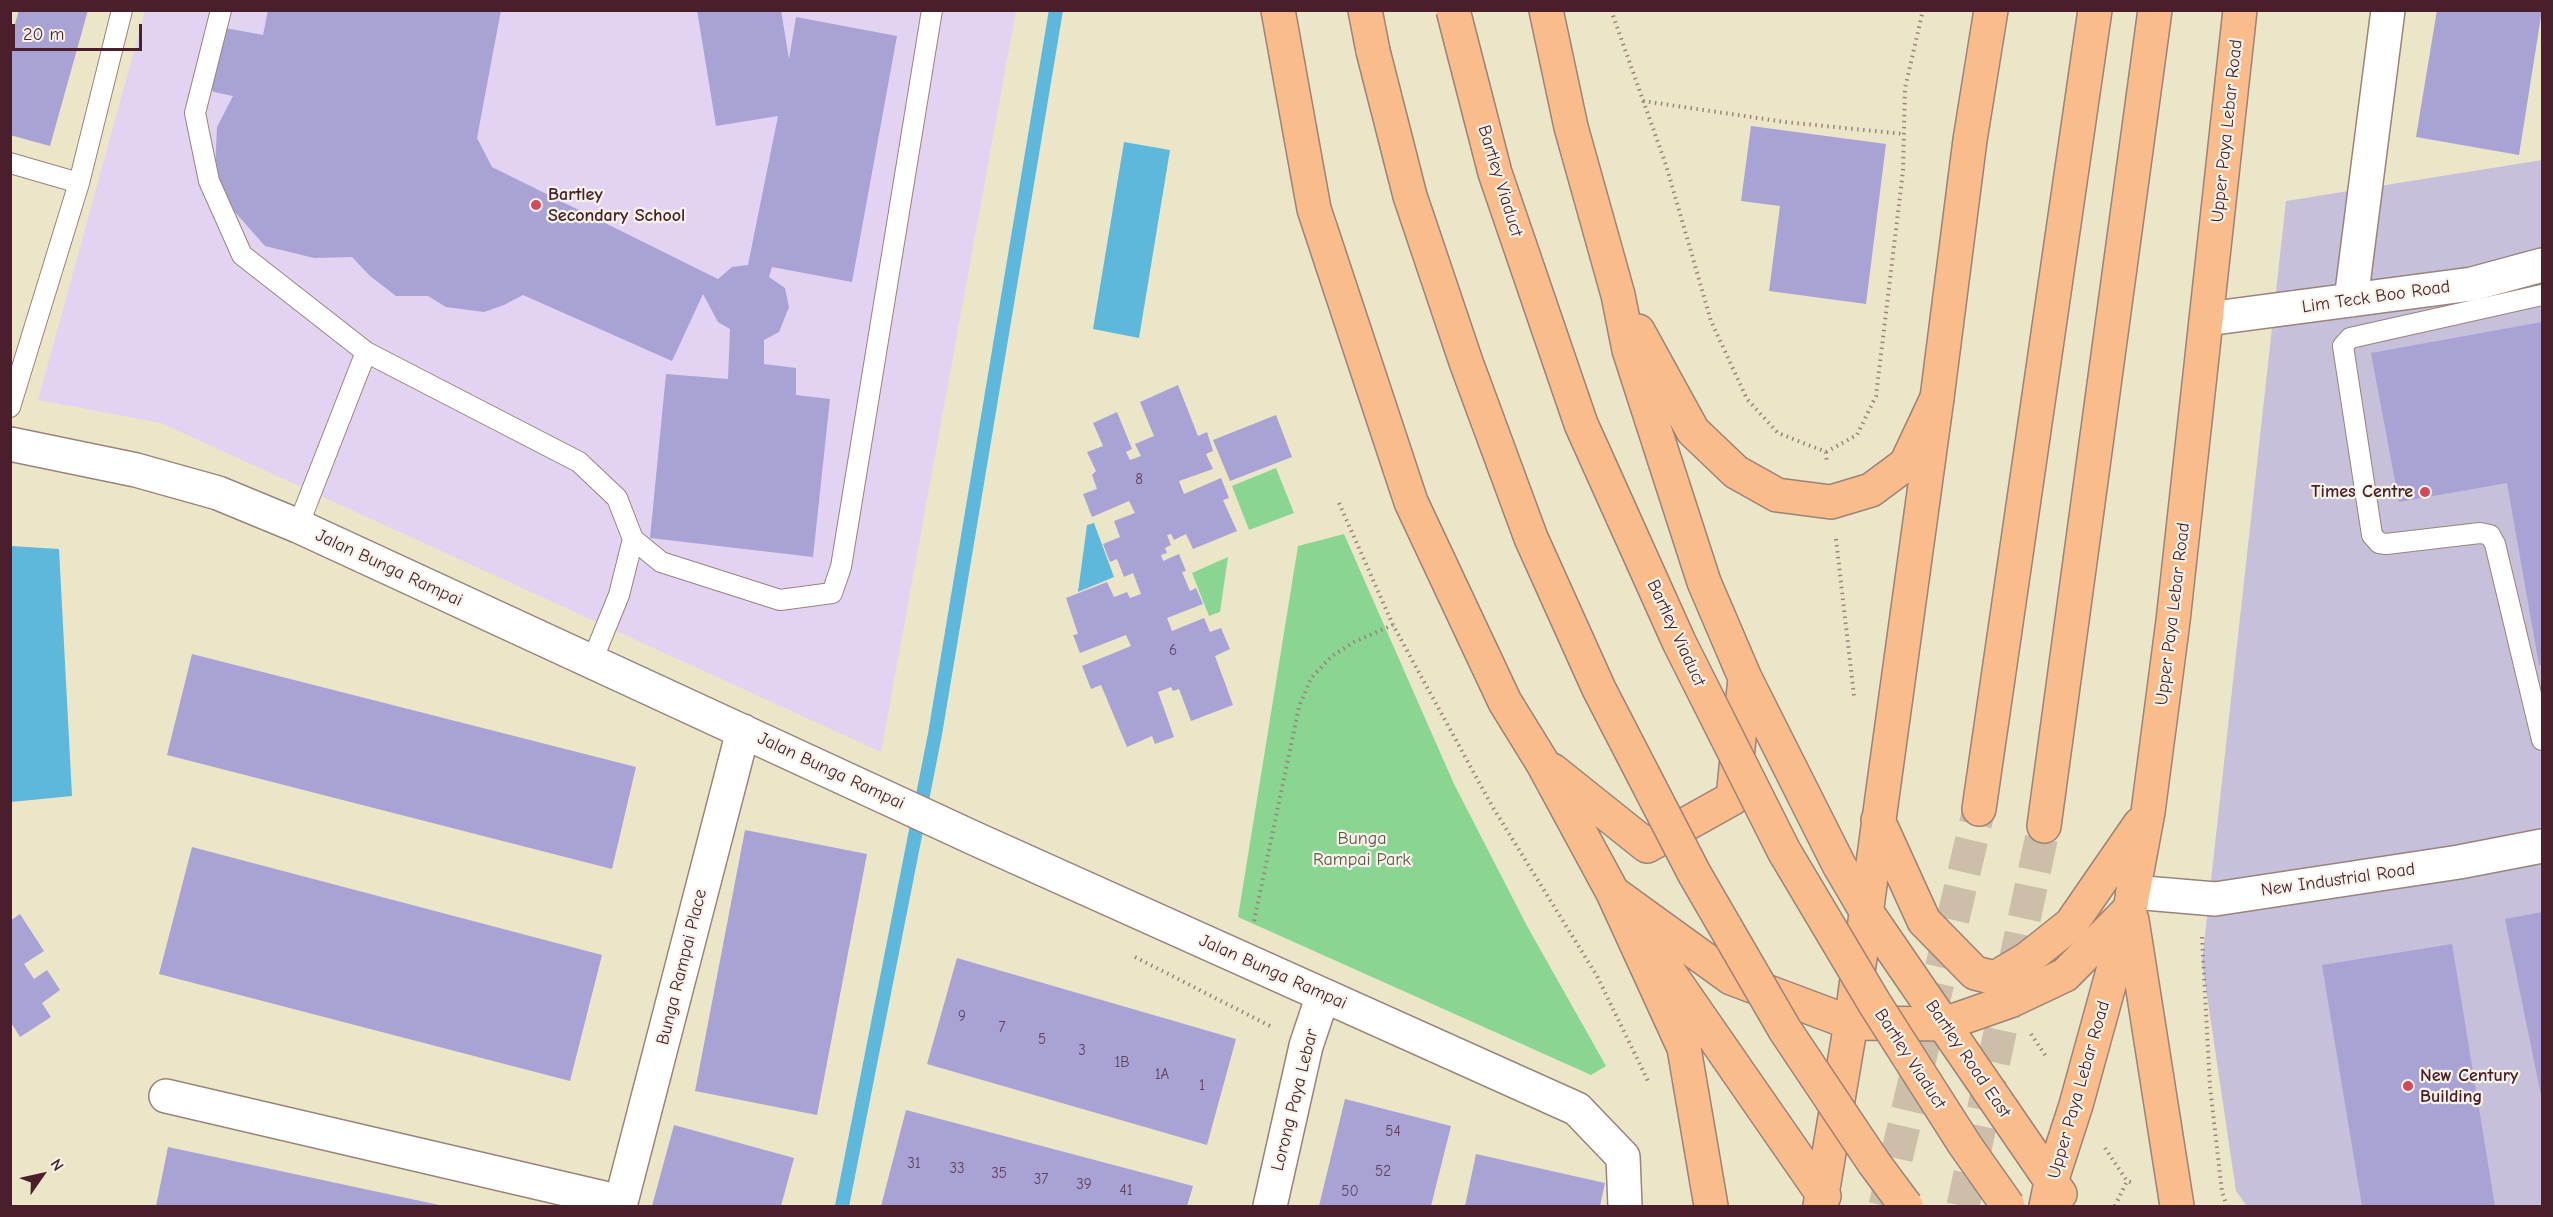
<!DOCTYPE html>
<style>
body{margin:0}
#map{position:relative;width:2553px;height:1217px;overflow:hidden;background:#ece6c9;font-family:"Comic Neue",sans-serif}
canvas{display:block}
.frame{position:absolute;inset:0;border:12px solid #4a1f2b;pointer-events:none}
.north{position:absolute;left:12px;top:1145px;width:60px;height:60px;-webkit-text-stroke:4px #f7f3e8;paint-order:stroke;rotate:56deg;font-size:16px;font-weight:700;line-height:24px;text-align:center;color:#4a1f2b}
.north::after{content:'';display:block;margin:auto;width:21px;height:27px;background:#4a1f2b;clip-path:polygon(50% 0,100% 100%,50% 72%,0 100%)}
.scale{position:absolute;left:12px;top:24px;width:130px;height:27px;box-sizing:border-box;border:3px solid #4a1f2b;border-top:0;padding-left:8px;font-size:18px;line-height:21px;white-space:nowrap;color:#4a1f2b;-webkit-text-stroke:4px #f7f3e8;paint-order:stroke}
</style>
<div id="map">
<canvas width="2553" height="1217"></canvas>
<div class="frame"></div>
<div class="north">N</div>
<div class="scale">20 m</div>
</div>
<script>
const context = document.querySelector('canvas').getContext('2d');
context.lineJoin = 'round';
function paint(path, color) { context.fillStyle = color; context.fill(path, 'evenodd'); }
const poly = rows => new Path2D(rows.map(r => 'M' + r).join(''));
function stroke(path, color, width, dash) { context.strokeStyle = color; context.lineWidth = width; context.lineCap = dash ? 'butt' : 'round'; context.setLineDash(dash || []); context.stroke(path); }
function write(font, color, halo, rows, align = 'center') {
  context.font = font + ' "Comic Neue",sans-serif'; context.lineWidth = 4.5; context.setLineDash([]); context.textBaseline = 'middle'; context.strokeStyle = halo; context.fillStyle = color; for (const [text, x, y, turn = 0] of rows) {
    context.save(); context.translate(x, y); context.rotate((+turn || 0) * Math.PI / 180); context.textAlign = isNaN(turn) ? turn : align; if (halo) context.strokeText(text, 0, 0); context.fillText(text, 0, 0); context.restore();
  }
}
paint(poly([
 [145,11,1016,11,881,752,161,423,38,400]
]), '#e3d3f2');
paint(poly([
 [2542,160,2542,1206,2247,1206,2236,1191,2202,962,2286,201]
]), '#c6c0da');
paint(poly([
 [1276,468,1294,513,1249,530,1232,486],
 [1344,534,1454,784,1527,926,1606,1066,1591,1075,1238,917,1298,546],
 [1228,557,1220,612,1209,616,1192,573]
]), '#8ad592');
paint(poly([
 [1124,142,1170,150,1139,338,1093,329],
 [1094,523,1114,577,1078,592,1087,525],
 [11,546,59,549,72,796,11,802]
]), '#5db8db');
stroke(poly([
 [842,1206,935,734,1056,10]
]), '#5db8db', 14);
paint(poly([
 [19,10,88,10,50,146,10,135,10,41],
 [268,10,501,10,477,138,492,167,718,279,732,267,748,265,778,116,716,126,697,10,781,10,789,59,796,17,897,36,852,282,772,267,769,277,785,288,789,307,779,332,764,340,764,364,796,368,796,395,830,399,813,557,650,538,666,374,728,379,730,329,718,322,703,294,672,361,523,295,504,305,484,312,446,307,428,296,396,296,370,276,352,257,314,258,265,246,234,211,215,171,217,127,233,96,214,92,198,76,220,27,263,35],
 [2437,10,2542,10,2519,155,2416,137],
 [1751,126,1886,144,1866,304,1769,291,1780,206,1741,201],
 [2542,322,2542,665,2539,665,2507,483,2399,502,2371,353],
 [1178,385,1198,436,1207,432,1213,451,1206,454,1213,469,1179,481,1184,494,1221,478,1229,498,1223,500,1237,531,1193,549,1186,534,1174,540,1171,534,1167,535,1171,545,1165,548,1167,553,1161,555,1163,561,1179,554,1186,571,1182,572,1190,591,1196,588,1203,604,1167,618,1172,631,1204,618,1210,632,1221,628,1230,649,1215,656,1233,705,1191,721,1179,689,1173,691,1171,687,1158,692,1174,737,1155,744,1152,736,1127,747,1101,685,1091,689,1082,666,1131,646,1126,635,1080,653,1073,635,1078,634,1066,598,1107,582,1114,597,1127,592,1130,598,1141,594,1133,573,1124,577,1117,559,1110,562,1103,544,1120,537,1114,521,1135,513,1129,501,1092,517,1083,494,1097,489,1092,475,1096,471,1087,452,1103,446,1093,423,1117,412,1132,449,1126,452,1130,460,1141,456,1135,444,1154,436,1140,402],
 [1276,415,1292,457,1230,481,1213,440],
 [192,654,636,767,612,869,167,755],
 [745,830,867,854,817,1115,695,1091],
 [192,847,602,955,570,1081,159,974],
 [2542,912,2542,1095,2541,1095,2505,919],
 [20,914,44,951,24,964,34,979,47,970,60,990,42,1003,51,1017,20,1037,10,1021,10,921],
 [2452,944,2495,1206,2362,1206,2322,965],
 [957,958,1236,1039,1207,1145,927,1064],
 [1345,1099,1451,1126,1431,1206,1319,1206],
 [906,1110,1193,1186,1187,1206,881,1206],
 [674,1125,794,1158,781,1206,652,1206],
 [168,1147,444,1206,156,1206],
 [1476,1154,1605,1183,1600,1206,1465,1206]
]), '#a8a2d5');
stroke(poly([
 [1885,1206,1979,809],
 [1963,1206,2044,826]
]), '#ccbea9', 33, [33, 16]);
const service = poly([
 [221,10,195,113,209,181,242,255,366,352,579,462,617,498,633,539,661,562,780,600,832,593,841,567,932,10],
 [10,163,79,183],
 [2542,295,2350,338,2343,346,2372,535,2379,543,2386,544,2480,533,2490,535,2495,544,2542,740],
 [10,407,79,183,122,10],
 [298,526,366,352],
 [592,661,619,595,633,539]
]);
const minor = poly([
 [2351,300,2388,10],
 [2207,319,2472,284,2542,265],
 [10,444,136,470,218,493,298,526,978,840,1577,1109,1623,1157,1625,1206],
 [2133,892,2215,899,2459,862,2542,846],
 [166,1096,621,1202],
 [620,1206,743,731],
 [1270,1206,1306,1046,1323,995]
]);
const primary = poly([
 [1979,809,2095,10],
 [1878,820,1924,921,1975,973,1995,978,2027,959,2071,924,2140,824],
 [2044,826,2155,10],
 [1866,911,2060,1194],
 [2132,920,2177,1206],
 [1820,1206,1851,1023,1937,398,1970,140,1991,10],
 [2046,1206,2051,1182,2076,1105,2130,909,2148,812,2173,621,2240,10]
]);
const trunk = poly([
 [1278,10,1314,209,1411,502,1505,702,1542,762,1613,893,1684,1048,1711,1206],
 [1365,10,1373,51],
 [1546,10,1571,127,1618,295,1629,350,1704,582,1745,678,1839,865,1866,911],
 [1638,331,1693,431,1736,472,1777,495,1831,502,1871,490,1906,464,1937,398],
 [1552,770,1647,846,1733,798,1745,678],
 [1615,894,1731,978,1851,1023,1944,1024,2010,1001,2065,975,2130,909],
 [1659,958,1824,1196]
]);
stroke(service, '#9b827a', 22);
stroke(minor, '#9b827a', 36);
stroke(primary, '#9b827a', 36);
stroke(trunk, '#9b827a', 36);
stroke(poly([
 [1611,10,1666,165,1711,321,1747,399,1778,433,1826,452],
 [1643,101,1785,122,1904,134],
 [1826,452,1827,463],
 [1826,452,1857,435,1876,396,1903,171,1905,88,1923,10],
 [1339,503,1393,625,1492,806,1597,976,1648,1081],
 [1836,539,1854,696],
 [1254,921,1299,707,1311,678,1332,656,1354,642,1393,625],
 [2202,937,2210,1087,2222,1192,2227,1206],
 [1135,957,1270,1026],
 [2031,1034,2047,1058],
 [2105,1148,2127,1181,2133,1183],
 [2115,1206,2127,1181]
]), '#9b827a', 4, [1.5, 4.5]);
stroke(service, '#fff', 20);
stroke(minor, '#fff', 33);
stroke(primary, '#f9bc8a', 33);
stroke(trunk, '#f9bc8a', 33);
const trunkBridge = poly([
 [1453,10,1495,173,1581,424,1679,642,1784,851,1875,1004,1965,1145,2008,1206],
 [1373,51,1410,196,1466,362,1531,538,1599,689,1694,873,1785,1030,1874,1163,1906,1206]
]);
stroke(trunkBridge, '#9b827a', 36, []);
stroke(trunkBridge, '#f9bc8a', 33);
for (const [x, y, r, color] of [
 [536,205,6,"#d1495b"],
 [2425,492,6,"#d1495b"],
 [2408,1086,6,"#d1495b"]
]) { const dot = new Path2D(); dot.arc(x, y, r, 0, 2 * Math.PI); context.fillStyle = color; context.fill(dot); stroke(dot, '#f7f3e8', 2); }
write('15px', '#624056', null, [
 ["8",1139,480],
 ["6",1173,651],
 ["9",962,1017],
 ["7",1002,1028],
 ["5",1042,1040],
 ["3",1082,1051],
 ["1B",1122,1063],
 ["1A",1162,1075],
 ["1",1202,1086],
 ["54",1393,1132],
 ["31",914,1164],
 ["33",957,1169],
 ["52",1383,1172],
 ["35",999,1174],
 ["37",1041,1180],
 ["39",1084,1185],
 ["41",1126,1191],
 ["50",1350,1192]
]);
write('18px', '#4a1f2b', '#f7f3e8', [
 ["Upper Paya Lebar Road",2227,131,-84],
 ["Bartley Viaduct",1500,181,73],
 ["Lim Teck Boo Road",2376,297,-8],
 ["Jalan Bunga Rampai",389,568,25],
 ["Upper Paya Lebar Road",2173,614,-83],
 ["Bartley Viaduct",1676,633,65],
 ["Jalan Bunga Rampai",831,771,25],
 ["New Industrial Road",2338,880,-8],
 ["Bunga Rampai Place",682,967,-76],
 ["Jalan Bunga Rampai",1273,972,24],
 ["Bartley Viaduct",1910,1059,57],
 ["Bartley Road East",1968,1059,56],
 ["Upper Paya Lebar Road",2079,1090,-74],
 ["Lorong Paya Lebar",1295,1100,-76]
]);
write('bold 18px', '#4a1f2b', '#f7f3e8', [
 ["Bartley",548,195],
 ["Secondary School",548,216],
 ["Times Centre",2413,492,"right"],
 ["New Century",2420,1076],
 ["Building",2420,1097]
], 'left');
write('18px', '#5d564a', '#f7f3e8', [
 ["Bunga",1362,839],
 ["Rampai Park",1362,860]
]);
</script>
